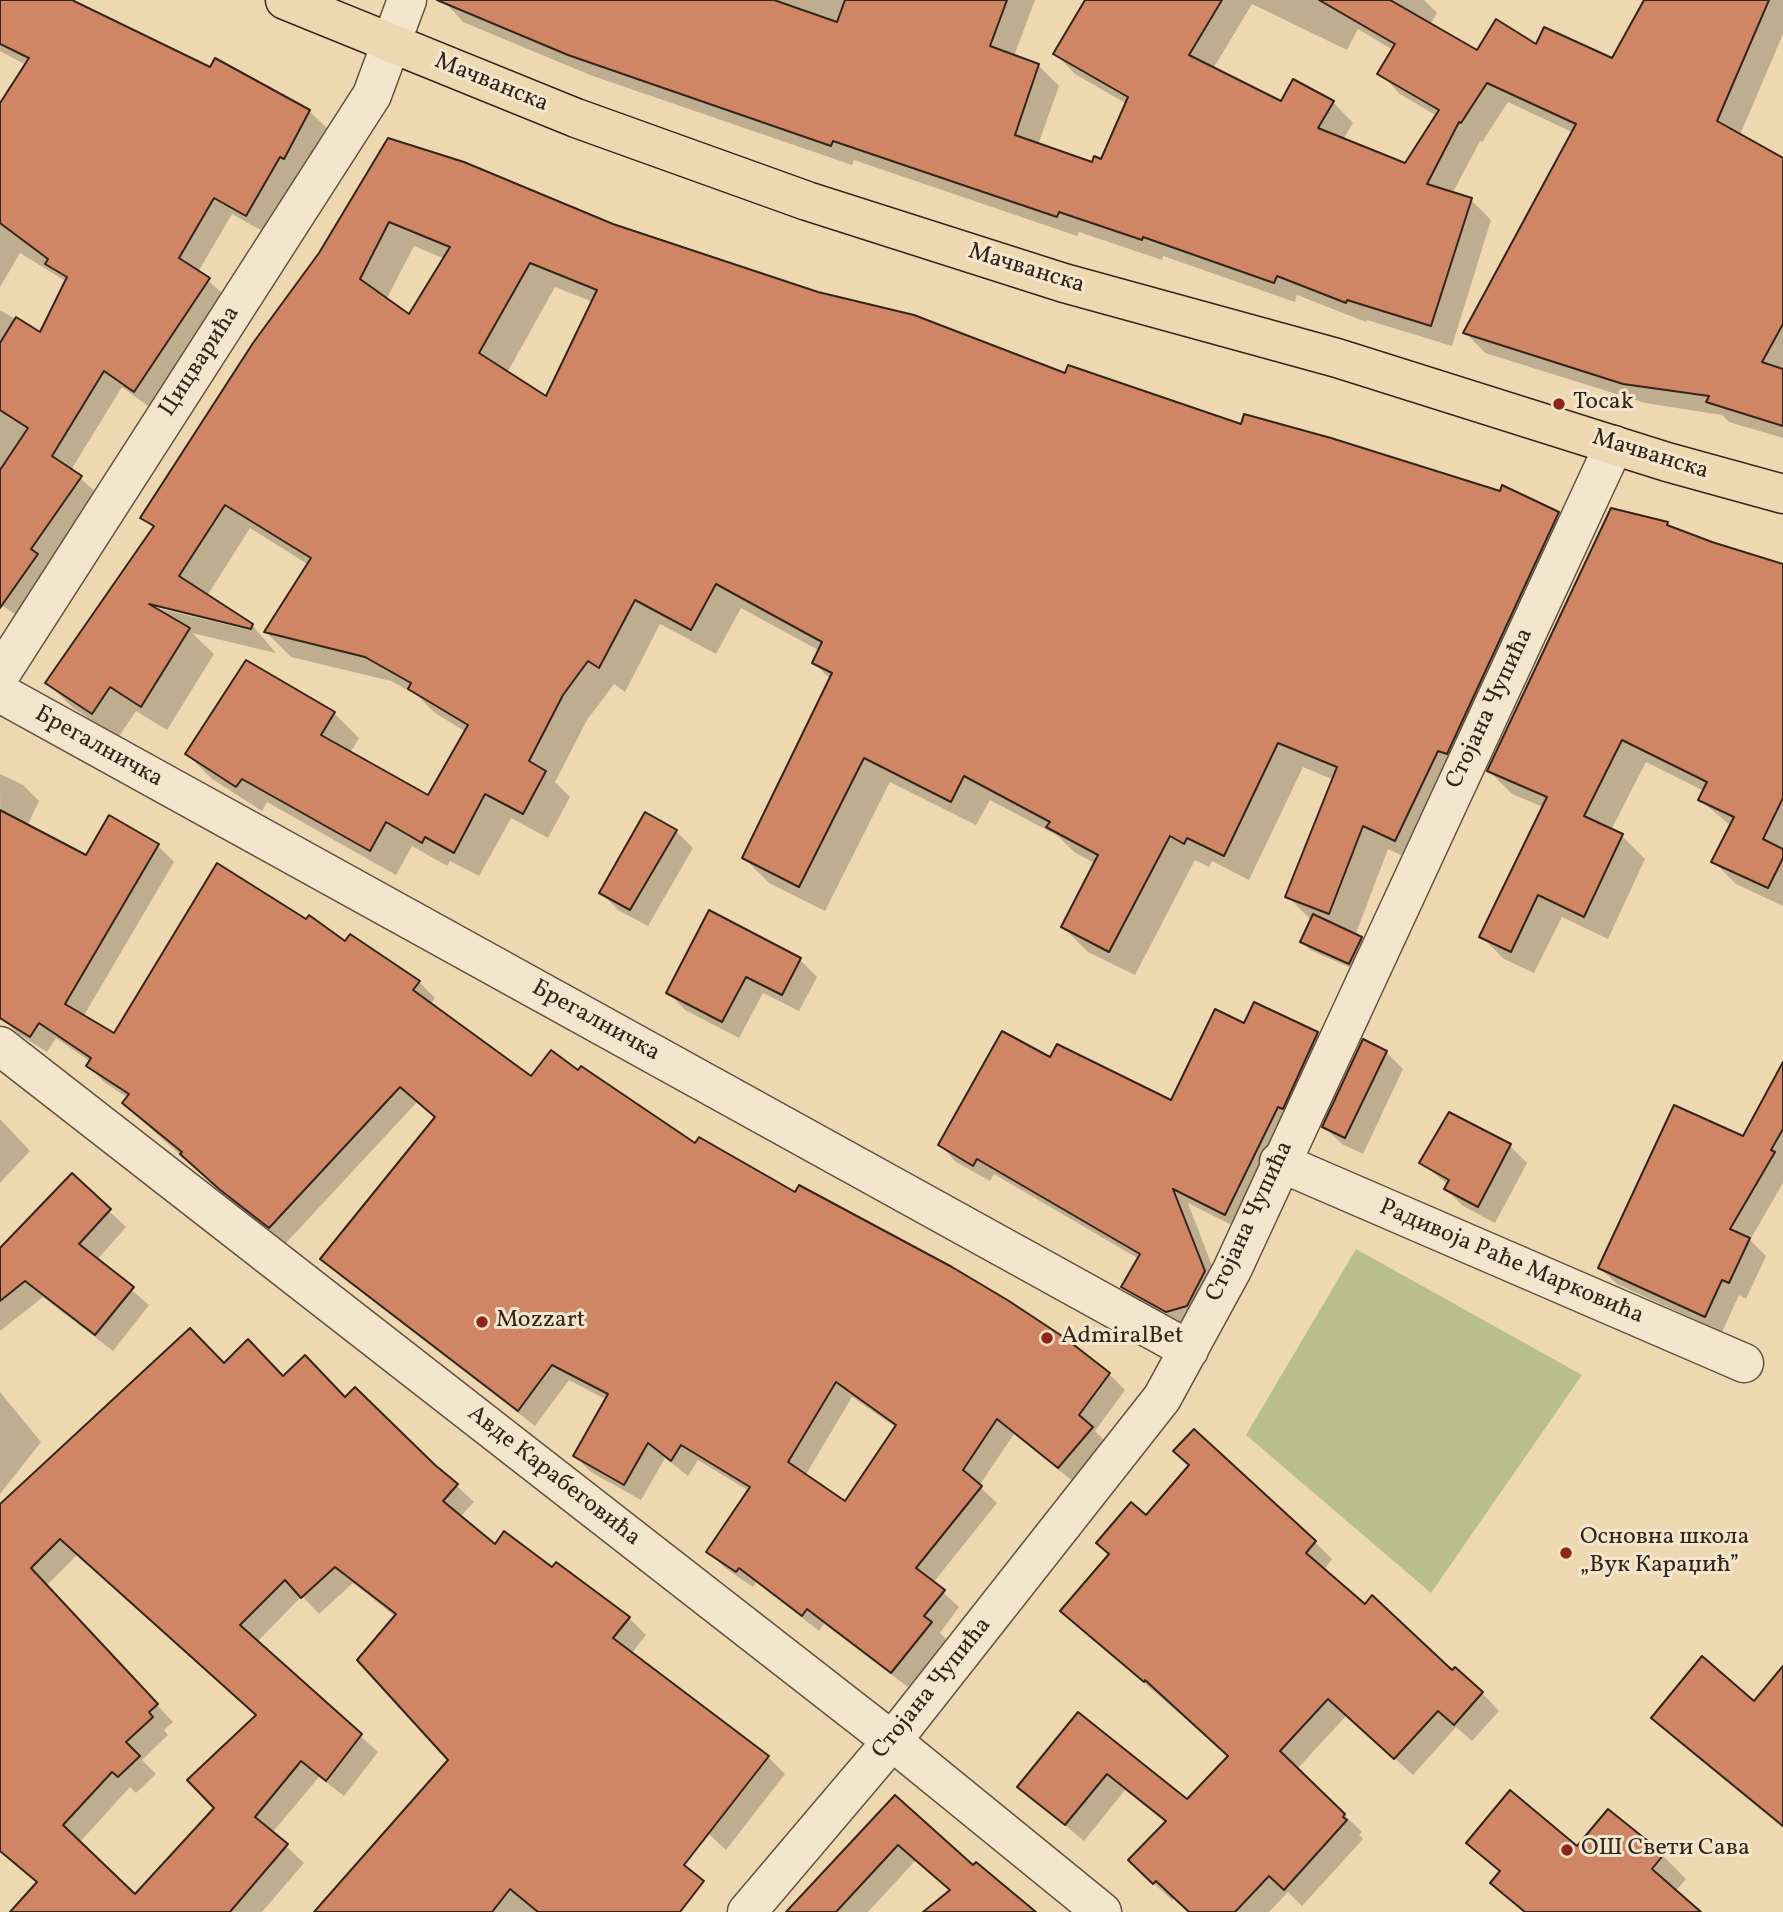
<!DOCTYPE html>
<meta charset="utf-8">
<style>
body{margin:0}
canvas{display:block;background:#eed8b2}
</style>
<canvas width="1783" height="1912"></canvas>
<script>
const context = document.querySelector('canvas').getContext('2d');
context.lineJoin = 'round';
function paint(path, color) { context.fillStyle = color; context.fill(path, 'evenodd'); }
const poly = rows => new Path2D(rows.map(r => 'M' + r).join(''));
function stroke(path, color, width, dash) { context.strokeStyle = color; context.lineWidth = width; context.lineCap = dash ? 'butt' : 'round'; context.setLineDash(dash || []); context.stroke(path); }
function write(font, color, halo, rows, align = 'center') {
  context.font = font + ' Vollkorn,serif'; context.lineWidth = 6; context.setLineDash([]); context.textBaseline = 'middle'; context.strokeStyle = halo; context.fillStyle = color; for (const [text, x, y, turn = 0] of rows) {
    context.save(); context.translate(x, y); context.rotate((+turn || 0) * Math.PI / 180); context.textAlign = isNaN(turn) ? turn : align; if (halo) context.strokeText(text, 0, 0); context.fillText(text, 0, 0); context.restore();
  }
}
paint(poly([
 [1356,1249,1582,1375,1431,1593,1246,1435]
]), '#b9bf8c');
paint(poly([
 [0,0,68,0,210,70,309,111,327,128,302,175,298,173,264,232,232,214,198,272,227,297,152,409,122,387,71,470,98,494,22,619,0,604,0,310,41,334,67,282,20,253,0,287,0,104,26,65,0,51],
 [443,0,1035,0,1014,56,1038,65,1059,86,1038,145,1093,164,1102,161,1127,104,1075,74,1055,53,1087,0,1424,0,1437,13,1430,25,1478,52,1537,46,1613,60,1646,0,1783,0,1783,34,1740,135,1783,160,1783,438,1729,422,1722,415,1645,403,1485,353,1465,332,1574,133,1508,102,1482,142,1480,141,1452,194,1471,200,1491,220,1452,346,1367,320,1366,322,1297,295,1295,302,1163,256,1162,260,1079,232,1077,236,854,160,852,165,590,75,463,22],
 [1252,4,1347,50,1358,29,1393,50,1380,73,1400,94,1437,116,1405,165,1343,140,1353,123,1333,102,1281,104,1213,69],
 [389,140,613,226,1066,375,1558,513,1583,538,1421,865,1388,849,1355,936,1369,947,1358,971,1310,950,1302,941,1312,921,1287,896,1334,780,1303,767,1249,880,1212,861,1209,867,1195,860,1135,975,1088,952,1063,927,1096,864,1074,852,1058,836,990,800,976,825,890,782,825,911,769,883,744,858,831,680,814,663,820,651,741,608,716,654,660,624,625,692,614,684,587,720,555,782,570,797,548,838,511,818,479,876,450,861,447,866,412,846,396,875,267,802,262,811,212,779,187,754,334,713,359,738,350,753,429,797,466,732,435,713,418,696,391,681,291,657,266,632,309,565,250,528,207,596,252,625,276,653,192,633,214,654,167,730,136,711,118,738,72,707,47,682,154,529,143,517,320,254],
 [414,246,445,259,409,316,386,300],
 [555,287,593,302,547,398,507,373],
 [141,600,244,626,249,630,140,604],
 [1667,524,1671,529,1783,567,1783,906,1736,884,1713,861,1731,826,1700,800,1704,791,1646,762,1611,830,1622,836,1645,859,1608,939,1562,917,1534,973,1504,959,1481,936,1543,807,1512,794,1489,771],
 [0,774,23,785,39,801,27,826,87,857,158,846,174,862,83,1017,115,1036,346,943,419,982,435,998,430,1005,532,1079,578,1072,696,1145,1109,1374,1125,1390,1095,1431,1108,1444,1075,1483,1014,1434,979,1486,997,1503,933,1583,959,1607,940,1633,947,1640,908,1687,824,1624,819,1631,756,1582,753,1587,725,1568,709,1552,749,1491,698,1460,688,1476,665,1458,641,1500,591,1472,575,1456,607,1400,569,1380,535,1426,339,1275,323,1259,436,1118,417,1102,286,1243,237,1205,140,1119,124,1103,128,1098,104,1082,88,1066,91,1062,56,1038,47,1052,17,1033,1,1017],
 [852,1397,897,1428,845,1504,805,1476],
 [676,831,693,848,648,926,618,910,601,892],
 [799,959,817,977,799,1011,763,993,739,1038,685,1010,668,992],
 [1245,1025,1317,1033,1334,1050,1242,1230,1188,1203,1221,1289,1183,1328,1140,1304,1123,1287,1139,1259,994,1174,990,1181,956,1162,940,1145,1050,1059,1172,1103],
 [1386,1052,1403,1069,1363,1154,1342,1144,1324,1127],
 [1783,1065,1783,1183,1750,1240,1766,1256,1746,1299,1739,1295,1722,1332,1617,1284,1600,1268,1743,1139],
 [0,1119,30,1151,0,1183],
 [1510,1146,1527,1163,1495,1223,1463,1206,1446,1189,1448,1185,1421,1162],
 [109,1211,126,1227,97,1260,149,1305,113,1351,43,1297,0,1331,0,1252],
 [224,1365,284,1378,345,1399,457,1486,474,1502,460,1517,495,1546,552,1570,629,1618,646,1635,631,1654,768,1757,785,1774,726,1850,642,1772,679,1912,316,1912,450,1760,396,1617,353,1583,319,1614,302,1596,257,1642,378,1752,344,1796,319,1777,272,1833,304,1863,262,1912,18,1912,38,1883,0,1851,0,1506],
 [78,1554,257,1716,216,1808,135,1897,79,1843,130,1787,136,1793,156,1774,142,1760,168,1735,164,1730,173,1722,46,1586],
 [0,1392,41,1442,0,1494],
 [1147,1518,1315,1542,1332,1559,1323,1571,1365,1606,1482,1693,1499,1711,1472,1741,1456,1727,1413,1775,1347,1715,1297,1769,1362,1832,1359,1835,1363,1839,1302,1906,1288,1892,1269,1912,1190,1912,1175,1897,1172,1900,1148,1878,1166,1823,1125,1790,1084,1841,1019,1787,1078,1714,1187,1802,1229,1757,1062,1611],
 [1783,1669,1783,1828,1677,1741,1654,1717,1755,1704],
 [895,1797,1007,1912,926,1912,952,1891,916,1860,868,1912,794,1912],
 [1468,1843,1663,1856,1686,1879,1675,1892,1699,1912,1523,1912,1492,1882,1500,1873]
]), '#0003');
const building = poly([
 [0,0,72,0,210,67,215,58,310,110,284,159,280,157,246,216,214,198,179,258,210,278,134,392,104,371,52,456,82,476,31,549,38,554,0,608,0,470,28,428,0,410,0,343,16,317,40,332,67,277,45,264,48,259,0,223,0,103,29,58,0,44,0,0],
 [437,0,774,0,837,22,845,0,1007,0,990,46,1039,64,1015,135,1092,162,1094,156,1101,159,1128,97,1053,54,1085,0,1222,0,1189,55,1281,101,1293,79,1334,101,1318,128,1405,163,1439,110,1377,74,1395,44,1319,0,1390,0,1477,50,1496,19,1536,44,1544,27,1612,58,1644,0,1769,0,1717,121,1783,158,1783,324,1762,362,1783,369,1783,426,1706,402,1709,396,1623,384,1463,333,1576,124,1487,83,1461,123,1459,122,1427,184,1472,198,1431,326,1347,300,1346,303,1277,276,1274,283,1143,237,1142,240,1059,212,1057,217,833,141,831,146,568,55,437,0],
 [388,138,464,162,613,224,818,292,914,315,1065,373,1068,365,1241,424,1244,414,1331,438,1500,491,1502,485,1559,512,1447,754,1438,751,1395,841,1363,826,1329,914,1285,897,1337,767,1278,743,1224,856,1187,838,1184,844,1170,836,1109,952,1061,927,1098,855,1046,827,1050,822,964,776,951,802,864,758,799,887,742,858,832,673,812,663,822,642,716,584,691,630,635,600,599,668,588,661,563,695,529,761,546,771,523,814,485,794,454,853,425,837,422,843,386,822,370,851,242,779,236,787,185,754,246,660,335,712,321,735,428,795,468,725,408,689,411,683,365,657,264,632,311,558,225,505,179,576,253,624,251,629,149,604,190,628,141,707,110,687,92,714,45,683,154,526,140,518,253,343,319,253,388,138],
 [389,222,450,247,409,314,360,279,389,222],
 [530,263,597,290,546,396,479,353,530,263],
 [1611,508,1668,522,1667,525,1712,542,1783,564,1783,798,1763,839,1783,849,1783,858,1768,888,1711,862,1734,817,1698,800,1707,782,1622,740,1584,816,1623,834,1584,917,1538,895,1511,952,1479,937,1547,797,1487,771,1611,508],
 [0,810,86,855,109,815,159,844,65,1004,114,1033,217,863,306,919,309,915,345,941,350,934,420,981,413,990,531,1076,551,1050,578,1070,581,1066,695,1143,699,1137,795,1192,799,1185,952,1267,1009,1301,1065,1338,1110,1373,1079,1415,1093,1427,1058,1468,997,1419,963,1470,982,1486,916,1568,945,1590,924,1616,932,1622,891,1673,807,1609,802,1616,739,1568,736,1572,706,1552,750,1487,681,1445,671,1461,648,1443,624,1485,573,1456,608,1394,552,1365,518,1411,320,1259,435,1117,400,1087,269,1228,219,1189,180,1154,182,1152,122,1103,129,1094,86,1066,91,1058,39,1023,30,1037,0,1018,0,810],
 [836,1382,896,1425,845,1501,788,1462,836,1382],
 [645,812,677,830,630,910,599,893,645,812],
 [709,910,801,958,782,995,746,977,722,1022,666,993,709,910],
 [1313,914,1362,937,1349,964,1300,942,1313,914],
 [1254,1002,1318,1032,1283,1109,1278,1107,1225,1215,1173,1189,1205,1271,1187,1306,1166,1312,1121,1287,1140,1254,977,1159,973,1166,938,1145,1002,1031,1050,1057,1057,1044,1171,1100,1215,1009,1244,1023,1254,1002],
 [1363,1039,1387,1051,1345,1138,1322,1127,1363,1039],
 [1783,1062,1783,1129,1771,1150,1775,1152,1730,1229,1750,1238,1729,1283,1722,1280,1705,1317,1598,1268,1674,1105,1743,1136,1783,1062],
 [1449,1112,1511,1144,1478,1207,1444,1189,1449,1180,1419,1163,1449,1112],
 [72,1173,111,1209,79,1244,134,1287,95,1335,25,1281,0,1301,0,1248,72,1173],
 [190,1328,224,1363,248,1339,283,1376,305,1355,345,1397,355,1387,435,1465,458,1484,443,1501,495,1544,504,1531,552,1567,556,1562,630,1617,613,1638,769,1756,684,1865,704,1881,680,1912,538,1912,510,1889,492,1912,314,1912,448,1760,357,1660,396,1614,335,1567,301,1598,285,1580,240,1625,362,1734,326,1781,301,1761,255,1817,288,1844,230,1912,10,1912,37,1882,0,1851,0,1504,190,1328],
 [60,1539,256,1715,187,1780,214,1808,135,1894,63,1825,112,1772,118,1777,140,1756,126,1742,153,1717,149,1712,158,1704,31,1568,60,1539],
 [1194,1429,1316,1541,1306,1553,1365,1604,1372,1595,1452,1670,1455,1667,1483,1692,1454,1725,1438,1711,1394,1759,1328,1699,1280,1751,1345,1814,1343,1817,1347,1820,1284,1890,1269,1876,1235,1912,1189,1912,1156,1881,1153,1884,1128,1860,1166,1821,1107,1774,1065,1825,1017,1787,1078,1712,1187,1799,1228,1756,1145,1680,1144,1682,1060,1611,1109,1554,1096,1543,1131,1502,1146,1515,1189,1465,1173,1451,1194,1429],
 [1702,1656,1754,1701,1783,1666,1783,1826,1651,1718,1702,1656],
 [1510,1790,1577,1846,1608,1809,1664,1854,1652,1869,1701,1912,1525,1912,1490,1883,1500,1871,1466,1843,1510,1790],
 [895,1795,973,1865,976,1862,1036,1912,923,1912,950,1890,898,1845,836,1912,786,1912,895,1795]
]);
paint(building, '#d08665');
stroke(building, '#34251a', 2);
const minor = poly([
 [0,675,372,95,407,0],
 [0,693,1189,1350],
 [0,1046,892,1741,1102,1912],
 [1279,1162,1744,1363],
 [747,1912,892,1741,1162,1398,1232,1270,1614,445]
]);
const major = poly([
 [285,0,576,118,807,201,1064,283,1337,358,1667,462,1783,494]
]);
stroke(minor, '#625240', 41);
stroke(major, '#34251a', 41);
stroke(minor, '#f4e6cd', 38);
stroke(major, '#eed8b2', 38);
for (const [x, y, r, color] of [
 [1559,404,7,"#8f2418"],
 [482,1322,7,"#8f2418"],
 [1047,1338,7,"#8f2418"],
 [1566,1553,7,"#8f2418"],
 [1567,1850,7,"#8f2418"]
]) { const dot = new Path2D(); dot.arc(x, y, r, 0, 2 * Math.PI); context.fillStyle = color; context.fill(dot); stroke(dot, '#f4e6cd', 2.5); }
write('24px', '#34251a', '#f4e6cd', [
 ["Мачванска",491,84,22],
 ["Мачванска",1026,270,17],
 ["Цицварића",201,362,-57],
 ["Мачванска",1650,456,17],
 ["Стојана Чупића",1491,709,-65],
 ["Брегалничка",98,748,29],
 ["Брегалничка",595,1022,29],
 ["Стојана Чупића",1251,1222,-65],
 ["Радивоја Раће Марковића",1511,1263,23],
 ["Авде Карабеговића",553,1477,38],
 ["Стојана Чупића",933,1689,-51]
]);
write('24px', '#34251a', '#f4e6cd', [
 ["Tocak",1573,404],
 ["Mozzart",496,1322],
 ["AdmiralBet",1061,1338],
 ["Основна школа",1580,1539],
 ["„Вук Караџић”",1580,1567],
 ["ОШ Свети Сава",1581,1850]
], 'left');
</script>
